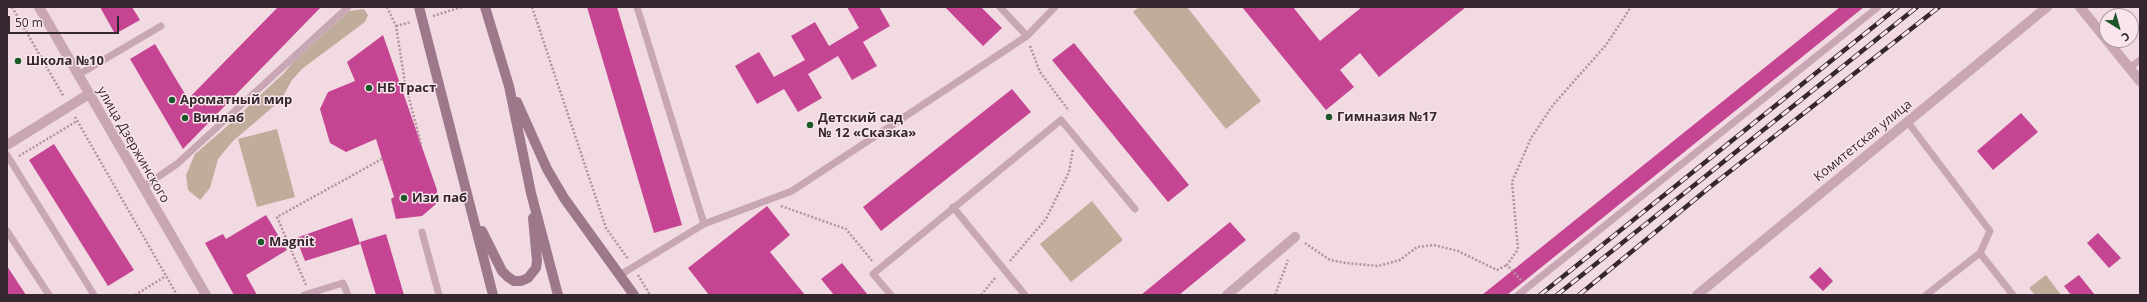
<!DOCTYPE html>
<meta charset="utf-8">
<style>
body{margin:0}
#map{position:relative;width:2147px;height:302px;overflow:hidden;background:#f1dae2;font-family:"Open Sans",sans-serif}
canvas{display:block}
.frame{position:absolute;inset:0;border:8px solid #35272f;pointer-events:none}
.north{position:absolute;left:2099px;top:8px;width:40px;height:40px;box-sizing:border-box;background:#f9e6ec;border:1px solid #ab9aa0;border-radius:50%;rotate:143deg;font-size:11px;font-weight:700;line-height:16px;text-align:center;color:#35272f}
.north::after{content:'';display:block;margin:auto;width:14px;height:18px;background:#1d5629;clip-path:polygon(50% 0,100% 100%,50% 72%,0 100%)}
.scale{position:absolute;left:8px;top:16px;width:111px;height:18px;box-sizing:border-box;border:2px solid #35272f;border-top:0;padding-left:5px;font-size:12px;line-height:14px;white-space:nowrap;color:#35272f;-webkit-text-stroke:3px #f9e6ec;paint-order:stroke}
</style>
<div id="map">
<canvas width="2147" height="302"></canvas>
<div class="frame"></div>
<div class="north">С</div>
<div class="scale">50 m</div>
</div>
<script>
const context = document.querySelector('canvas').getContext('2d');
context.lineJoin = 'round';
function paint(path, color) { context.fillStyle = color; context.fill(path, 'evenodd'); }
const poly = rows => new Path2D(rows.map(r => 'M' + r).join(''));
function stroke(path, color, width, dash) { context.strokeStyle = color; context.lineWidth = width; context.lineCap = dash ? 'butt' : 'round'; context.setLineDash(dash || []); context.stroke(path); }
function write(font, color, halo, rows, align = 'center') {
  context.font = font + ' "Open Sans",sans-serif'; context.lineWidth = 3; context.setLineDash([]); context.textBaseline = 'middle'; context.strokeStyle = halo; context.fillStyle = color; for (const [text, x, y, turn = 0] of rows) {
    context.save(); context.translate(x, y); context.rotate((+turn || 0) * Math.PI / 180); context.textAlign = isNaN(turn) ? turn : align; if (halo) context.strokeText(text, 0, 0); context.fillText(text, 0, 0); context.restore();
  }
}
paint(poly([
 [1139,7,1187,7,1261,101,1226,129,1133,12],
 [364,9,368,15,365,22,303,68,292,80,281,100,233,141,218,159,210,188,200,200,188,190,186,175,195,154,224,129,284,73,293,62,349,11],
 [277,129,295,197,257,207,238,139],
 [1092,201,1123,240,1071,282,1040,244],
 [2046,275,2061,295,2035,295,2029,288]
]), '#c0ac9a');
paint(poly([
 [100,7,132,7,140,20,115,34],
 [278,7,321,7,183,149,130,59,155,44,188,99],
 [587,7,617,7,682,225,654,233],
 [847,7,879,7,890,26,863,42,877,66,852,80,838,56,808,74,822,98,798,112,784,89,757,104,735,66,759,52,774,77,805,60,791,36,815,22,829,46,859,28],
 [945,7,981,7,1002,28,983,46],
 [1242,7,1293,7,1320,41,1362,7,1466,7,1379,77,1360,53,1340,70,1354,87,1326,110],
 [1840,7,1864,7,1507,295,1482,295],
 [383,35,437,190,436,204,422,216,396,219,391,199,394,197,376,139,346,152,330,143,320,109,328,92,355,81,347,62],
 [1074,43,1189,185,1168,202,1052,60],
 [1012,89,1031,112,881,231,863,207],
 [2021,113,2038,132,1993,170,1977,151],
 [54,144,134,270,108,286,29,160],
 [767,206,790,235,770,252,805,295,709,295,688,268],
 [266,215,287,250,246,275,257,295,234,295,205,243,223,234,226,239],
 [352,218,360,244,305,261,296,238],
 [1230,222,1246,240,1179,295,1141,295],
 [2098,233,2121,258,2109,268,2087,243],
 [386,234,404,295,376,295,360,242],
 [842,263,868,295,834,295,821,279],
 [7,266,26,295,7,295],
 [1820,267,1833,281,1823,291,1809,277],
 [2079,275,2095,295,2071,295,2064,286]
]), '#c54593');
stroke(poly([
 [12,7,64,97],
 [387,7,396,26,405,83,421,144],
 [532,7,606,228,628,259],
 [433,16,462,7],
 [396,26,411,22],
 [1030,46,1040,72,1069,111],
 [75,117,177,295],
 [19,156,77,121],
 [781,206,846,229,873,262],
 [1305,243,1330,260,1346,263,1378,266,1400,260,1417,247,1434,245,1458,251,1497,270,1507,265],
 [1010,261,1046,219,1069,172,1073,149],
 [638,275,650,295],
 [1521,280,1507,265,1518,249,1512,182,1531,138,1553,105,1606,45,1631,7],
 [306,285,277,217,382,159],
 [135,295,166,276],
 [981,295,996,277],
 [1275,295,1288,260]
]), '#b591a0', 2.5, [2, 2]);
stroke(poly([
 [637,7,704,224],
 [1000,7,1027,36],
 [2129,68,2140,60],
 [78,75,161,26],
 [1907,121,1990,231,1980,253,1926,295],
 [7,155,94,295],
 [143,187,177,164,348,7],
 [953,207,1025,295],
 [7,231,49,295],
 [422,232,439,295],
 [1980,253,2013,295],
 [620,275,704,224,792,191,1027,36,1055,7],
 [304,295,343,283,348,295],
 [891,295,873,274,1061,120,1135,209],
 [1518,295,1878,7]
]), '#c9a6b4', 7);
stroke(poly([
 [39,7,206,295],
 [2080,7,2140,81],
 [7,145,89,94],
 [1227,295,1295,237],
 [1697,295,2047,7]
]), '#c9a6b4', 10);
stroke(poly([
 [419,7,493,295],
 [485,7,509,86,531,193,558,295],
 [517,102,547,169,564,198,634,295],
 [482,231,502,271,508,277,514,281,521,281,528,278,536,268,537,261,533,218]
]), '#9d788a', 10);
const rail = poly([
 [1540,295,1898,7],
 [1557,295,1917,7],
 [1579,295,1710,187,1939,7]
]);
stroke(rail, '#35272f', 4.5);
stroke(rail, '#f9e6ec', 3, [9]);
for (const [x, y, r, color] of [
 [18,61,4,"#1d5629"],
 [369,88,4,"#1d5629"],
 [172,100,4,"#1d5629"],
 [1329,117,4,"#1d5629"],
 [185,118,4,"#1d5629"],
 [810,125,4,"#1d5629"],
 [404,198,4,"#1d5629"],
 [261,242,4,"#1d5629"]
]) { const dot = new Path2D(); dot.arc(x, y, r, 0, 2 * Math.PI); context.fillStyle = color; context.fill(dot); stroke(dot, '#f9e6ec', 1.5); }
write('bold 13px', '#35272f', '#f9e6ec', [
 ["Школа №10",26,61],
 ["НБ Траст",377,88],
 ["Ароматный мир",180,100],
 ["Гимназия №17",1337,117],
 ["Винлаб",193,118],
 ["Детский сад",818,118],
 ["№ 12 «Сказка»",818,133],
 ["Изи паб",412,198],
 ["Magnit",269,242]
], 'left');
write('13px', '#35272f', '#f9e6ec', [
 ["Комитетская улица",1863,141,-39],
 ["улица Дзержинского",133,145,60]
]);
</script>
